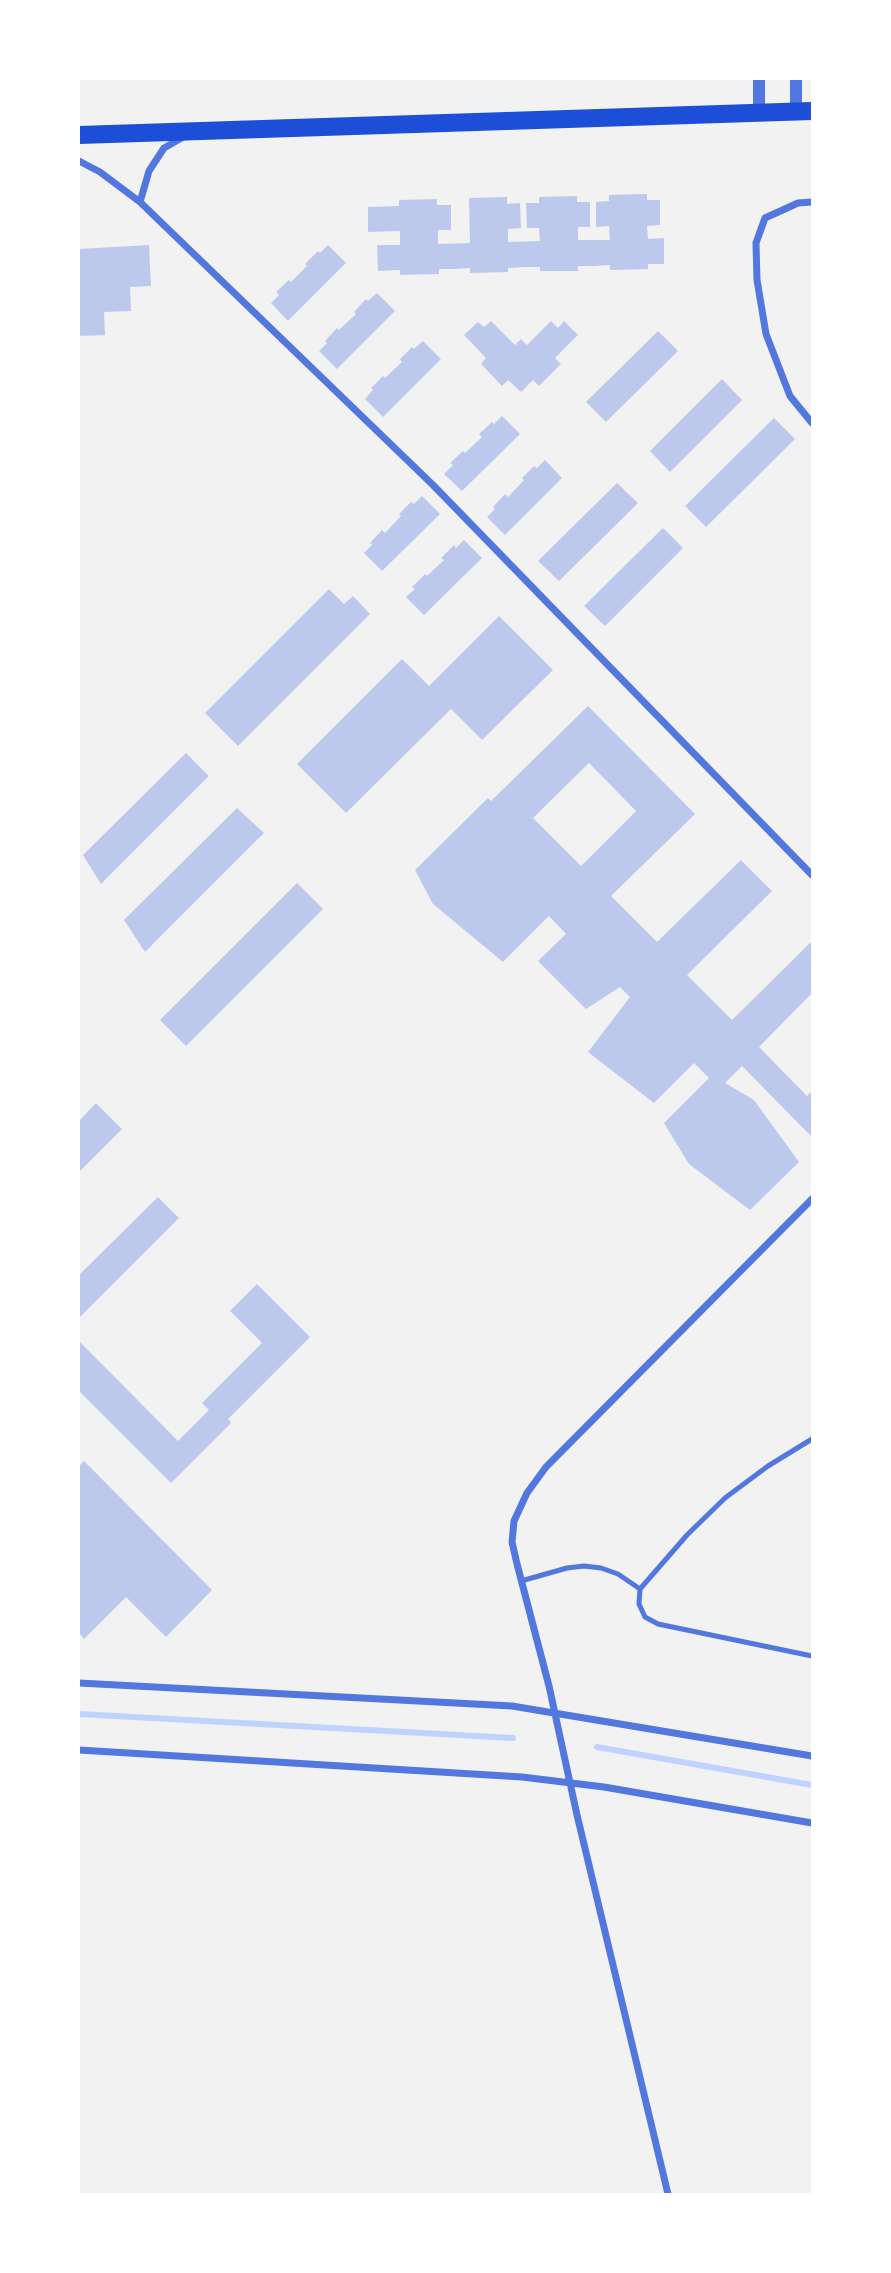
<!DOCTYPE html>
<style>
body{margin:0}
#map{position:relative;width:891px;height:2273px;overflow:hidden;background:#f2f2f2;font-family:Commissioner,sans-serif}
canvas{display:block}
.frame{position:absolute;inset:0;border:80px solid #fff;pointer-events:none}
</style>
<div id="map">
<canvas width="891" height="2273"></canvas>
<div class="frame"></div>
</div>
<script>
const context = document.querySelector('canvas').getContext('2d');
context.lineJoin = 'round';
const poly = rows => new Path2D(rows.map(r => 'M' + r).join(''));
function stroke(path, color, width, dash) { context.strokeStyle = color; context.lineWidth = width; context.lineCap = dash ? 'butt' : 'round'; context.setLineDash(dash || []); context.stroke(path); }
function paint(path, color) { context.fillStyle = color; context.fill(path, 'evenodd'); }
stroke(poly([
 [79,1714,513,1738],
 [597,1747,812,1785]
]), '#bfd3fe', 6);
paint(poly([
 [647,194,647,200,660,200,660,225,647,226,648,239,664,238,664,264,648,264,648,269,610,270,610,265,594,266,578,266,578,271,540,271,540,267,524,267,508,268,508,272,470,273,470,268,454,269,439,269,439,274,400,275,400,270,378,271,377,245,400,245,400,231,368,232,368,207,399,206,399,200,437,199,437,205,451,205,451,230,438,230,438,244,470,243,469,198,507,197,507,204,520,203,521,228,508,229,508,242,540,241,539,228,527,228,526,203,539,203,539,197,577,196,577,202,590,202,590,227,578,227,578,240,610,240,609,226,596,227,596,202,609,201,609,195],
 [149,245,151,286,130,287,131,311,104,312,105,335,79,336,79,249],
 [328,245,346,263,288,321,271,303,279,295,276,292,289,280,291,282,307,266,305,264,318,251,320,253],
 [377,293,395,311,337,369,319,351,327,343,325,341,337,328,339,330,356,314,354,312,366,299,368,301],
 [491,321,515,345,521,339,527,345,551,321,558,328,564,321,578,335,555,358,561,364,539,386,533,380,521,392,508,380,502,386,481,364,486,358,464,335,478,322,484,327],
 [658,331,678,351,606,422,586,402],
 [423,341,441,359,383,417,365,399,373,390,371,388,383,376,385,378,402,362,400,359,412,347,414,349],
 [722,379,742,400,670,472,650,451],
 [502,416,520,434,462,491,444,474,453,465,450,463,463,451,465,453,482,437,479,434,492,422,494,424],
 [774,418,795,439,706,527,685,506],
 [545,460,562,478,505,535,487,517,495,509,493,507,505,494,508,497,524,480,522,478,534,466,537,468],
 [617,483,638,503,559,581,538,561],
 [422,496,440,514,382,571,364,553,372,545,370,543,382,530,385,533,401,516,399,514,411,502,414,504],
 [663,528,683,548,605,626,584,606],
 [464,540,482,558,424,615,406,597,415,589,412,587,425,574,427,576,444,560,441,558,454,545,456,548],
 [329,589,344,604,353,596,370,614,238,746,205,713],
 [499,616,553,670,482,740,451,709,346,813,297,764,402,659,429,686],
 [588,706,695,814,611,896,657,942,741,860,772,891,687,975,732,1020,812,941,812,993,759,1047,807,1096,812,1091,812,1137,742,1066,725,1083,754,1100,799,1162,750,1210,689,1164,664,1123,709,1078,694,1063,654,1103,588,1052,630,997,620,987,586,1009,538,961,566,934,549,916,503,962,433,904,415,870,488,798,491,801],
 [589,763,636,811,581,866,533,818],
 [186,753,209,776,101,884,83,855],
 [237,808,264,833,145,952,124,920],
 [297,883,323,909,186,1046,160,1020],
 [96,1103,122,1129,79,1172,79,1121],
 [158,1197,179,1218,79,1318,79,1275],
 [257,1284,310,1337,228,1419,231,1423,171,1483,79,1391,79,1341,178,1441,209,1410,202,1403,262,1343,230,1311],
 [84,1461,212,1590,166,1637,126,1597,84,1639,79,1633,79,1466]
]), '#bdc9ec');
stroke(poly([
 [812,1439,768,1466,725,1498,687,1535,640,1589,639,1604,645,1617,658,1624,812,1656],
 [521,1581,567,1568,584,1566,601,1568,618,1574,640,1589]
]), '#5277de', 5);
stroke(poly([
 [185,136,164,148,149,171,140,202,433,485,812,875],
 [79,161,100,172,140,202],
 [812,202,798,203,765,218,756,243,757,280,766,334,790,396,812,423],
 [79,1683,512,1706,812,1756],
 [79,1750,522,1777,604,1787,812,1823],
 [668,2194,577,1815,549,1686,517,1564,512,1542,514,1521,527,1493,546,1467,812,1199]
]), '#5277de', 7);
stroke(poly([
 [796,79,796,112],
 [759,114,759,79]
]), '#5277de', 12);
stroke(poly([
 [79,135,812,111]
]), '#1d4ed8', 18);
</script>
